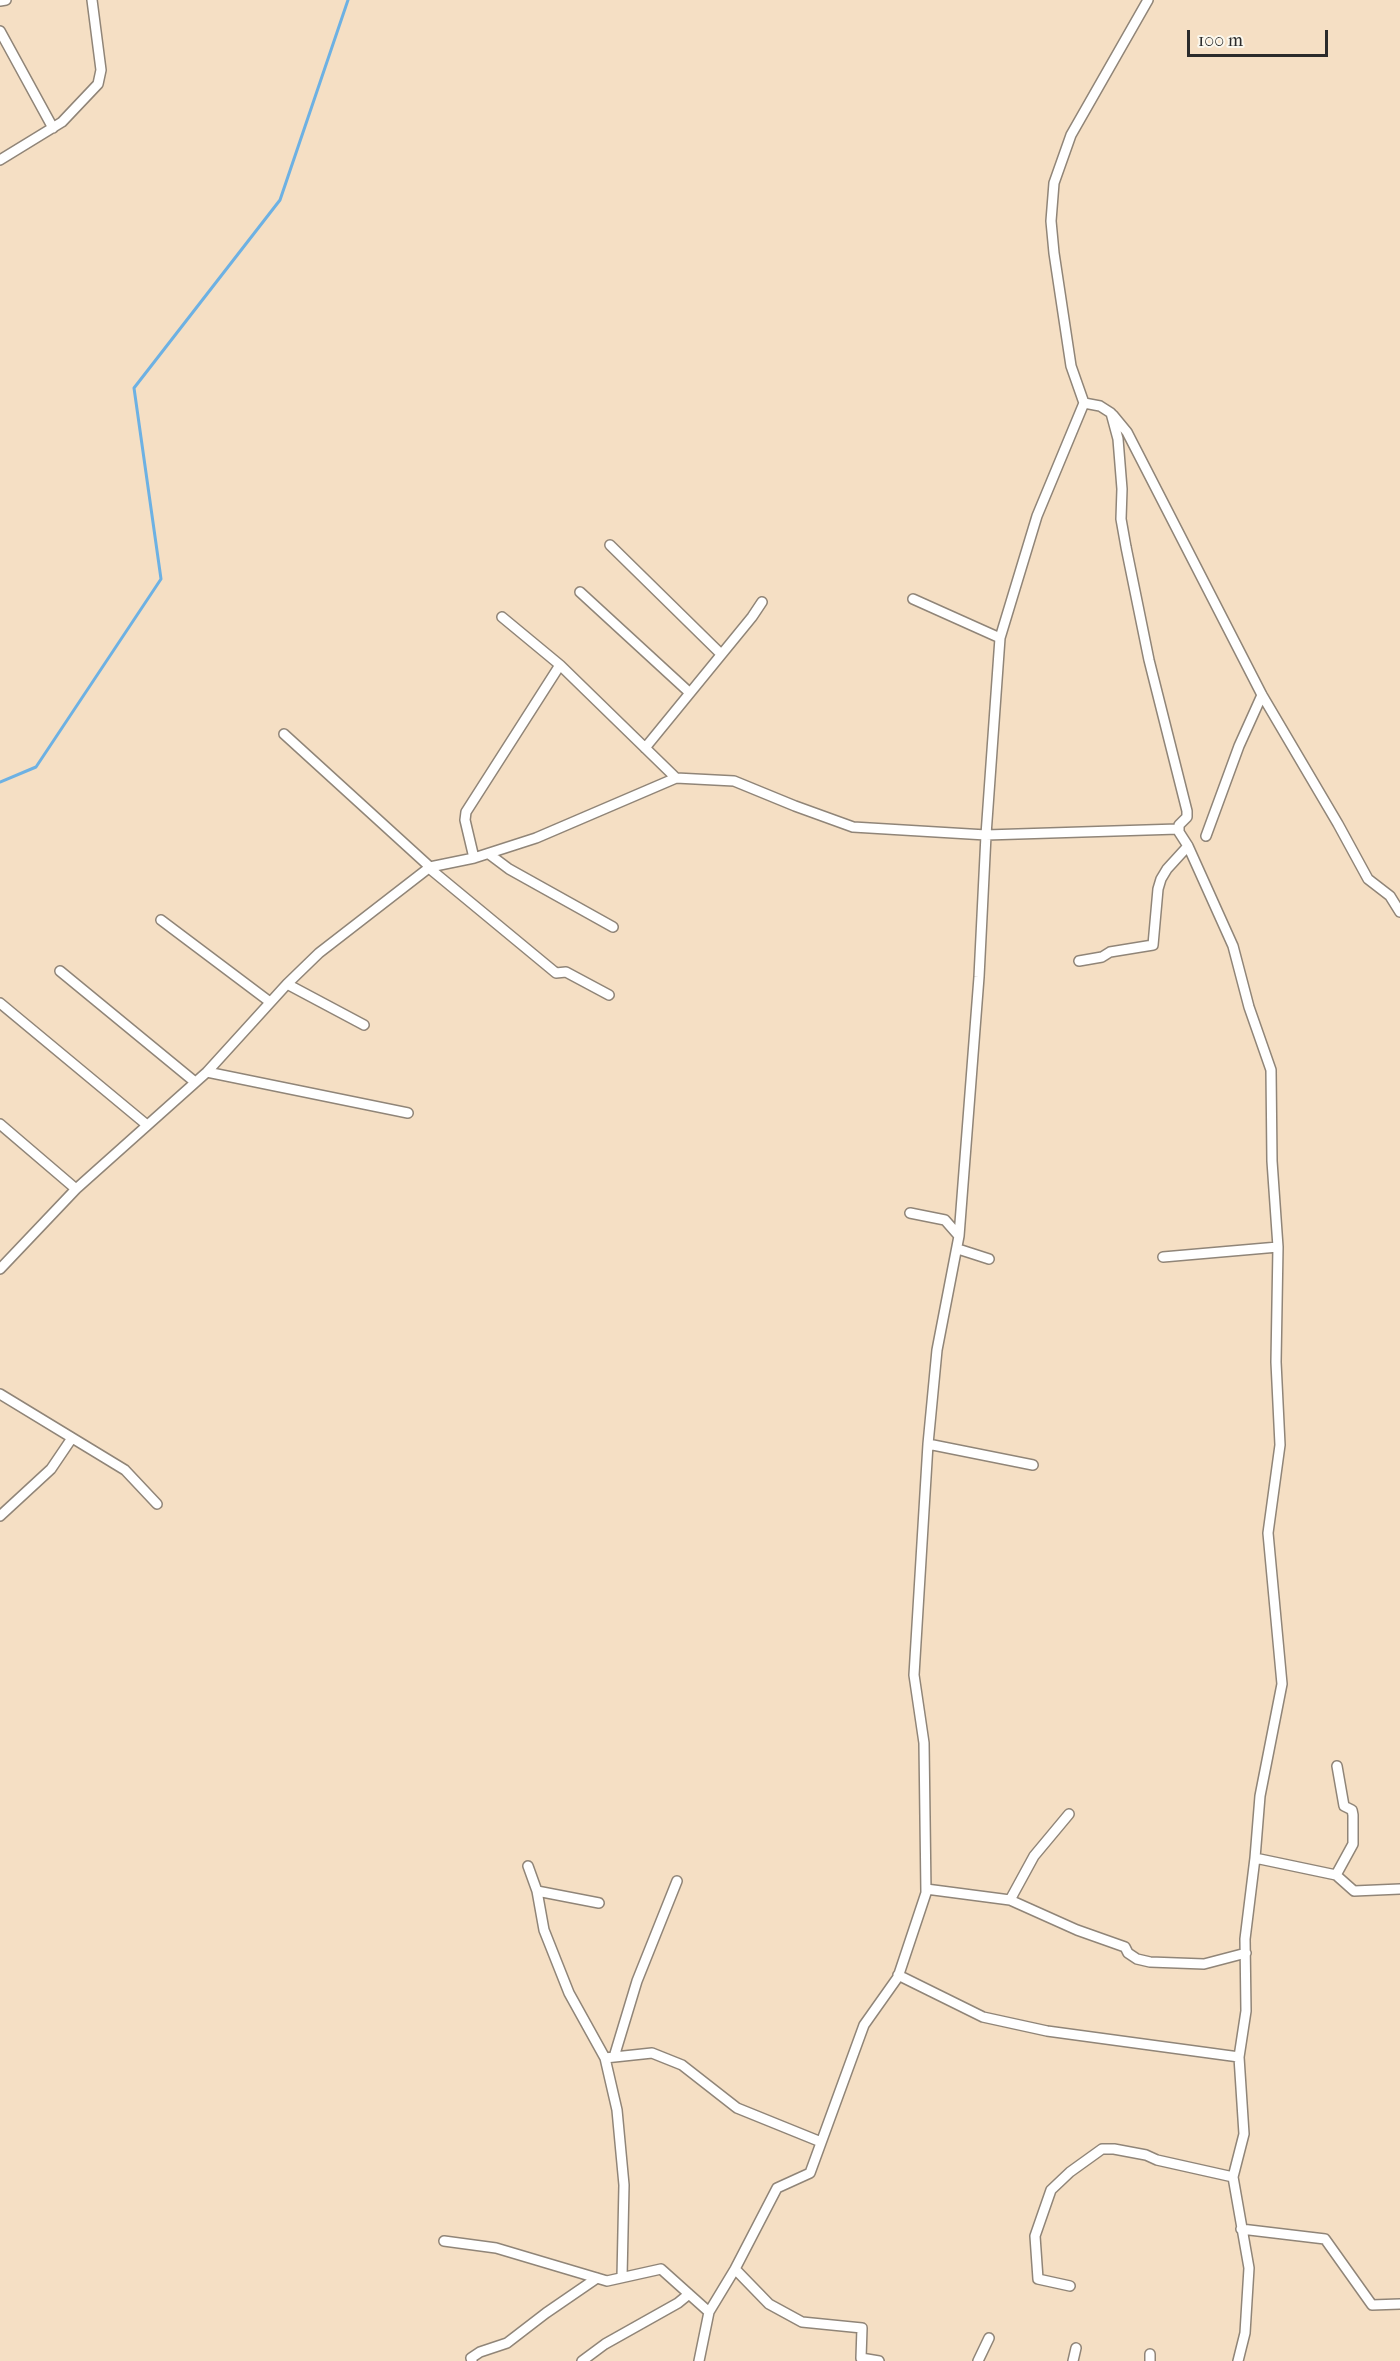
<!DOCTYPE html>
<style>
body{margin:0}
#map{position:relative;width:1400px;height:2361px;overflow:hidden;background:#f5dfc4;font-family:"IM FELL French Canon",serif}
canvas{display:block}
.scale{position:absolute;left:1187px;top:30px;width:141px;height:27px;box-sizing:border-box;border:3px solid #2b2b2b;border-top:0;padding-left:8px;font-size:18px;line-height:21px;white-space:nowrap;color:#2b2b2b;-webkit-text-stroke:4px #fbf7ec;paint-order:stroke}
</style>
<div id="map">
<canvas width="1400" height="2361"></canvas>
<div class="scale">100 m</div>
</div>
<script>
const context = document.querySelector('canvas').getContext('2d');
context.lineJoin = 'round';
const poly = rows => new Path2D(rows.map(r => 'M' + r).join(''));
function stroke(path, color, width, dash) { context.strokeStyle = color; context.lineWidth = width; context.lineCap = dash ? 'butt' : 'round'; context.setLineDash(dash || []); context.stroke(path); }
stroke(poly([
 [0,782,36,767,161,579,134,388,280,200,348,0]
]), '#6db1e3', 3);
const minor = poly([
 [0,1,6,0],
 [0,31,53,128],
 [0,160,62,122,98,84,101,70,92,0],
 [1084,403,1100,406,1111,413,1118,439,1122,489,1121,519,1126,547,1149,660,1187,811,1187,817,1179,825,1179,832,1188,846,1233,946,1249,1007,1271,1070,1272,1161,1278,1247,1276,1362,1280,1445,1268,1533,1282,1684,1260,1796,1255,1858,1245,1939,1246,2011,1239,2057,1244,2134,1233,2177,1249,2268,1245,2333,1238,2361],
 [1113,415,1127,432,1262,695,1338,824,1368,879,1390,896,1400,912],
 [610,545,721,654],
 [580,592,690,693],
 [913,599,1000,638],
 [502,617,560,665,676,778],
 [284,734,430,867],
 [645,748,752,617,762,602],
 [1206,836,1239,746,1262,695],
 [489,854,509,869,613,927],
 [474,858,465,820,466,812,560,665],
 [429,868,556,973,566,972,609,995],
 [161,920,270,1002],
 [1079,961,1102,957,1110,952,1153,945,1158,889,1161,879,1167,869,1188,846],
 [60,971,195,1082],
 [287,984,364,1025],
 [0,1003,147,1125],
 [207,1072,408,1113],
 [0,1124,76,1189],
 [910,1213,945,1220,959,1236],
 [958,1249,989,1259],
 [1163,1257,1278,1247],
 [0,1269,76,1189,207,1072,287,984,319,953,430,867,474,858,536,838,676,778,734,781,795,806,853,827,986,835,1178,829],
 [0,1394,125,1470,157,1504],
 [928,1444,1033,1465],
 [0,1516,51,1469,72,1438],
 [1255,1858,1336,1875,1354,1891,1400,1889],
 [528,1866,537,1891,544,1930,569,1993,605,2058,617,2110,624,2185,622,2277],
 [1336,1875,1353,1844,1353,1815,1352,1810,1344,1806,1337,1766],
 [926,1889,1010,1900,1077,1930,1125,1947,1128,1953,1137,1959,1150,1962,1204,1964,1246,1953],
 [537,1891,599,1903],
 [1010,1900,1034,1856,1069,1814],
 [898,1975,983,2017,1047,2031,1239,2057],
 [614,2057,637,1981,677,1881],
 [605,2058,652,2053,682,2065,737,2108,821,2142],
 [1241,2229,1325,2239,1372,2305,1400,2304],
 [444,2241,496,2248,607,2281,661,2269,709,2312],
 [735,2269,769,2304,802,2322,862,2328,861,2358,879,2361],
 [1070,2286,1038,2279,1035,2236,1051,2190,1070,2172,1102,2149,1114,2149,1146,2155,1157,2160,1233,2177],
 [472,2361,471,2358,480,2352,507,2343,546,2313,597,2278],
 [582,2361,605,2344,678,2303,689,2294],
 [699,2361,709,2312,735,2269,777,2188,810,2173,864,2025,898,1977,926,1893,924,1743,914,1675,928,1444,937,1350,959,1236,979,977,986,835,1000,638,1037,516,1084,403,1071,366,1054,253,1051,221,1054,183,1071,135,1148,0],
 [978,2361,989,2338],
 [1073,2361,1076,2348],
 [1150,2361,1150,2354]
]);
stroke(minor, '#908578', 12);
stroke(minor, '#fff', 9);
</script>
